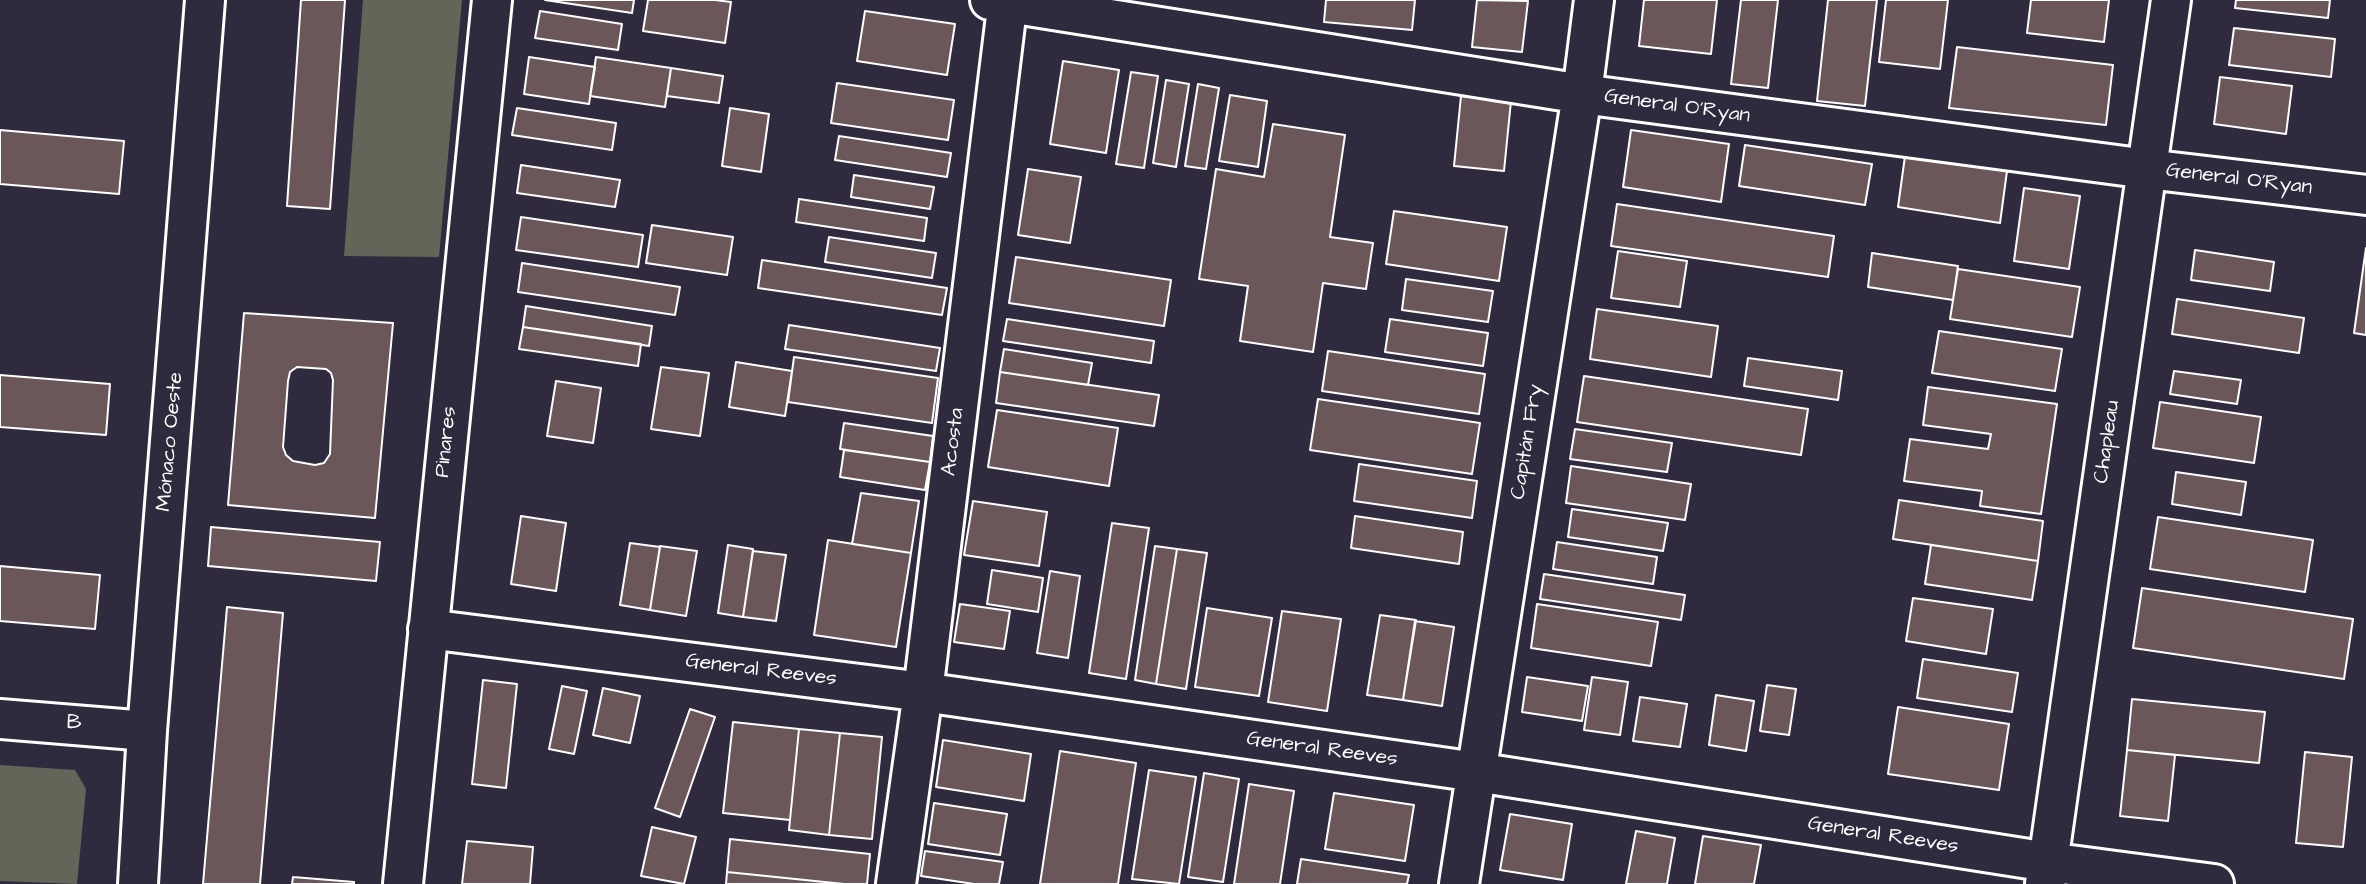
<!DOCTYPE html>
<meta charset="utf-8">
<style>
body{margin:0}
canvas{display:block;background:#2f2a3d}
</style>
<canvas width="2366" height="884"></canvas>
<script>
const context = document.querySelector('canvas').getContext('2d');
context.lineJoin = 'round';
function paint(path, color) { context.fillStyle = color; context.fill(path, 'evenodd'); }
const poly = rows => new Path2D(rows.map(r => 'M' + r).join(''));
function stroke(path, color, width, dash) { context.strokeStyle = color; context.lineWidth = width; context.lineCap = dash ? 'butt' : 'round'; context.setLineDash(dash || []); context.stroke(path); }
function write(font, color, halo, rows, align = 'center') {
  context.font = font + ' "Architects Daughter",sans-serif'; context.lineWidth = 5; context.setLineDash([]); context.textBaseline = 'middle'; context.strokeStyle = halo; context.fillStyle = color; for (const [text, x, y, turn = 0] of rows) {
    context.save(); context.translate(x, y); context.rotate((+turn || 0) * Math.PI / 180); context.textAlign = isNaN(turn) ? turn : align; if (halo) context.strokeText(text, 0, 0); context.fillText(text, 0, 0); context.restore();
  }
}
paint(poly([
 [363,0,462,0,439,257,344,256],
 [0,765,75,770,86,789,77,884,0,881]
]), '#616659');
const building = poly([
 [301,0,345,0,330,209,287,206,301,0],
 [545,0,634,0,632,13,545,0],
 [648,0,715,0,731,2,725,43,643,31,648,0],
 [1326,0,1415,0,1412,30,1324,22,1326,0],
 [1477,0,1528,1,1522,52,1472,47,1477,0],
 [1644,0,1717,0,1711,54,1639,46,1644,0],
 [1741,0,1778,0,1768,88,1731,84,1741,0],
 [1828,0,1877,0,1865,106,1817,101,1828,0],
 [1886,0,1948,0,1940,69,1879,62,1886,0],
 [2031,0,2109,0,2104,42,2027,33,2031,0],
 [2236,0,2330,0,2328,18,2235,8,2236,0],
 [540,11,622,24,618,50,535,38,540,11],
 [865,11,955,24,947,75,857,61,865,11],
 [2234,28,2335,39,2331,77,2229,65,2234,28],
 [1957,47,2113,65,2106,125,1949,108,1957,47],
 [529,57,595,67,589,104,524,94,529,57],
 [596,57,671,68,665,107,590,96,596,57],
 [1063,61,1119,70,1106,153,1050,144,1063,61],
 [671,68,723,76,719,103,667,96,671,68],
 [1131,72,1158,76,1144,168,1116,164,1131,72],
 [2220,77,2292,86,2286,134,2214,124,2220,77],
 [1166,80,1189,84,1176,167,1153,163,1166,80],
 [837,83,954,100,948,140,831,123,837,83],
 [1198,84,1219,88,1206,169,1185,166,1198,84],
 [1230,95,1267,101,1258,167,1219,161,1230,95],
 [1461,96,1511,101,1504,171,1454,166,1461,96],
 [517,108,616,123,612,150,512,135,517,108],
 [730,108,769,114,761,172,722,166,730,108],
 [1273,124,1345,135,1330,237,1373,243,1366,289,1323,283,1313,352,1240,341,1248,286,1199,279,1216,169,1264,177,1273,124],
 [0,130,124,141,119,194,0,184,0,130],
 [1631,130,1729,144,1721,202,1623,187,1631,130],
 [839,136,951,153,947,177,835,160,839,136],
 [1745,145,1872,164,1865,205,1739,186,1745,145],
 [1905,156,2007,171,2000,223,1898,207,1905,156],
 [521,165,620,180,615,207,517,193,521,165],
 [1028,169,1081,177,1070,243,1018,235,1028,169],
 [854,175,934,187,930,209,851,197,854,175],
 [2024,188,2080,196,2069,269,2014,261,2024,188],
 [799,199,927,218,924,241,796,222,799,199],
 [1617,204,1834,236,1828,277,1611,246,1617,204],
 [1394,211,1507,227,1499,281,1386,264,1394,211],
 [521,217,643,235,638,267,516,250,521,217],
 [652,225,733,237,727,275,646,263,652,225],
 [829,237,936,253,932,278,825,262,829,237],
 [2366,248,2366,335,2354,333,2366,248],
 [2195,250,2274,262,2270,291,2191,280,2195,250],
 [1618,251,1687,261,1680,307,1611,298,1618,251],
 [1872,253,1958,266,1953,300,1868,287,1872,253],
 [1016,257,1171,280,1164,326,1009,303,1016,257],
 [762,260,947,288,942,315,758,288,762,260],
 [522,263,680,287,675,315,518,292,522,263],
 [1958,269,2080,287,2072,337,1950,319,1958,269],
 [1406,279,1493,291,1488,322,1402,310,1406,279],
 [2177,299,2304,318,2299,353,2172,334,2177,299],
 [526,306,652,326,649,346,523,327,526,306],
 [1597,309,1718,326,1711,377,1590,359,1597,309],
 [244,313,393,323,375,518,228,505,244,313],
 [297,367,326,369,331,373,333,380,330,454,324,463,315,465,293,461,286,455,283,447,288,381,290,372,297,367],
 [1007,319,1154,341,1151,363,1003,341,1007,319],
 [1390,319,1488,333,1483,366,1385,352,1390,319],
 [789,325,940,348,936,371,785,349,789,325],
 [523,327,641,344,638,366,519,349,523,327],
 [1939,331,2062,349,2055,391,1932,373,1939,331],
 [1004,349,1092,363,1088,385,1000,372,1004,349],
 [1328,351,1485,374,1479,414,1322,391,1328,351],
 [794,357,938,378,932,423,788,402,794,357],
 [1748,358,1842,371,1838,400,1744,386,1748,358],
 [736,362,792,371,785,416,729,407,736,362],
 [661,367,709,373,700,436,651,429,661,367],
 [2174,371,2241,380,2237,404,2170,394,2174,371],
 [1000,372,1159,395,1154,426,996,403,1000,372],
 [0,375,110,384,106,435,0,427,0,375],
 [1584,376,1808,409,1801,455,1577,422,1584,376],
 [556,381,601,388,593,443,547,436,556,381],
 [1928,387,2057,404,2041,514,1980,506,1982,491,1904,481,1910,439,1988,449,1991,434,1923,425,1928,387],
 [1318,399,1480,423,1472,474,1310,450,1318,399],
 [2160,402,2261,417,2254,463,2153,448,2160,402],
 [997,410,1118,428,1109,486,988,467,997,410],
 [844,423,933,436,930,462,840,449,844,423],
 [1575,429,1672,443,1667,472,1570,459,1575,429],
 [844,450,930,462,925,490,840,477,844,450],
 [1359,464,1477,481,1472,518,1354,501,1359,464],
 [1571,466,1691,484,1685,520,1566,503,1571,466],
 [2176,472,2246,482,2241,515,2172,504,2176,472],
 [861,493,919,501,911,553,852,544,861,493],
 [1899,500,2043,521,2038,561,1893,539,1899,500],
 [973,501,1047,512,1039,566,964,555,973,501],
 [1572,509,1668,523,1663,551,1568,537,1572,509],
 [521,516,566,523,556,591,511,584,521,516],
 [1355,516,1463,532,1459,564,1351,548,1355,516],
 [2158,517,2313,540,2305,592,2150,569,2158,517],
 [1112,523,1149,528,1126,679,1089,673,1112,523],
 [211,527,380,542,376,581,208,566,211,527],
 [828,540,911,553,896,647,814,635,828,540],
 [1557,542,1657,557,1653,584,1553,569,1557,542],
 [630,543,660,547,650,610,620,605,630,543],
 [728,545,753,549,743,617,718,613,728,545],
 [1931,545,2038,561,2032,600,1925,584,1931,545],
 [660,546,697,551,686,616,650,610,660,546],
 [1155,546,1177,549,1156,684,1135,680,1155,546],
 [1177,549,1207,553,1186,689,1156,684,1177,549],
 [753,551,786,555,776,621,743,617,753,551],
 [0,566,100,575,95,629,0,621,0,566],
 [992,570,1043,578,1038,612,987,604,992,570],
 [1050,571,1080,576,1068,658,1037,653,1050,571],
 [1544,574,1685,595,1681,620,1540,599,1544,574],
 [2142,588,2353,619,2344,679,2133,648,2142,588],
 [1913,598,1993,609,1986,654,1906,641,1913,598],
 [960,604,1010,611,1004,649,954,642,960,604],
 [1537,604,1658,622,1651,666,1531,648,1537,604],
 [227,607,283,613,260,884,203,884,227,607],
 [1207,608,1272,618,1259,696,1195,687,1207,608],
 [1282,611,1341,619,1327,711,1268,702,1282,611],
 [1380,615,1416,620,1403,700,1367,695,1380,615],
 [1415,621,1454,627,1442,706,1403,700,1415,621],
 [1923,659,2018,673,2012,712,1917,698,1923,659],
 [1527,677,1588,686,1582,721,1522,712,1527,677],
 [1592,677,1628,682,1620,735,1584,730,1592,677],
 [483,680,517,684,506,788,472,784,483,680],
 [1767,685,1796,689,1789,735,1760,731,1767,685],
 [562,686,587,691,574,754,549,749,562,686],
 [603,688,640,696,630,743,593,735,603,688],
 [1716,695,1754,701,1746,751,1709,745,1716,695],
 [1640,697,1687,704,1680,747,1633,741,1640,697],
 [2132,699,2265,712,2259,763,2127,750,2132,699],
 [1898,707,2009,724,1999,790,1888,774,1898,707],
 [690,709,715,717,680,817,655,808,690,709],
 [733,722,799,729,790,820,723,813,733,722],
 [799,729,840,733,829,835,789,830,799,729],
 [840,733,882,737,872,839,829,835,840,733],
 [943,740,1031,754,1024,801,936,787,943,740],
 [2127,750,2175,755,2168,821,2120,816,2127,750],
 [1060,751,1136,763,1118,884,1040,884,1060,751],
 [2305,752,2352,757,2343,847,2296,843,2305,752],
 [1149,770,1196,777,1179,884,1132,879,1149,770],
 [1204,773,1239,779,1223,882,1188,877,1204,773],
 [1249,784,1294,791,1280,884,1234,884,1249,784],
 [1334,793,1414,805,1405,861,1325,849,1334,793],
 [934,803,1007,814,1000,855,928,844,934,803],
 [1510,814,1572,824,1563,880,1500,870,1510,814],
 [652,827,696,837,684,884,641,876,652,827],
 [1636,831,1675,838,1667,884,1626,884,1636,831],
 [1703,836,1761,845,1754,884,1695,884,1703,836],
 [730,839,870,854,867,884,844,884,727,872,730,839],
 [467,841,533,847,530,884,462,884,467,841],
 [925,851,1003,862,999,884,974,884,921,876,925,851],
 [1301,859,1409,875,1407,884,1297,884,1301,859],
 [727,872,844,884,726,884,727,872],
 [293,877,354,882,354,884,292,884,293,877]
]);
paint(building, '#6b565a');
stroke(building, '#fff', 2);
const minor = poly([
 [990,0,1582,94,2147,169,2366,195],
 [428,629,923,692,1476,772,2048,862,2214,884],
 [0,719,147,731],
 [138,884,147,731,205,0],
 [403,884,492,0],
 [896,884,923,692,1008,0],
 [1459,884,1582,94,1594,0],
 [2045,884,2171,0]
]);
stroke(minor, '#fff', 44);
stroke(minor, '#2f2a3d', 38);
write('21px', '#fff', '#2f2a3d', [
 ["General O'Ryan",1677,107,8],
 ["General O'Ryan",2239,180,7],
 ["Mónaco Oeste",171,442,-85],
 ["Pinares",447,442,-84],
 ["Acosta",954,442,-83],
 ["Capitán Fry",1528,442,-81],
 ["Chapleau",2108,442,-82],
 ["General Reeves",761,671,7],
 ["B",74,724,4],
 ["General Reeves",1322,750,8],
 ["General Reeves",1883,836,9]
]);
</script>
